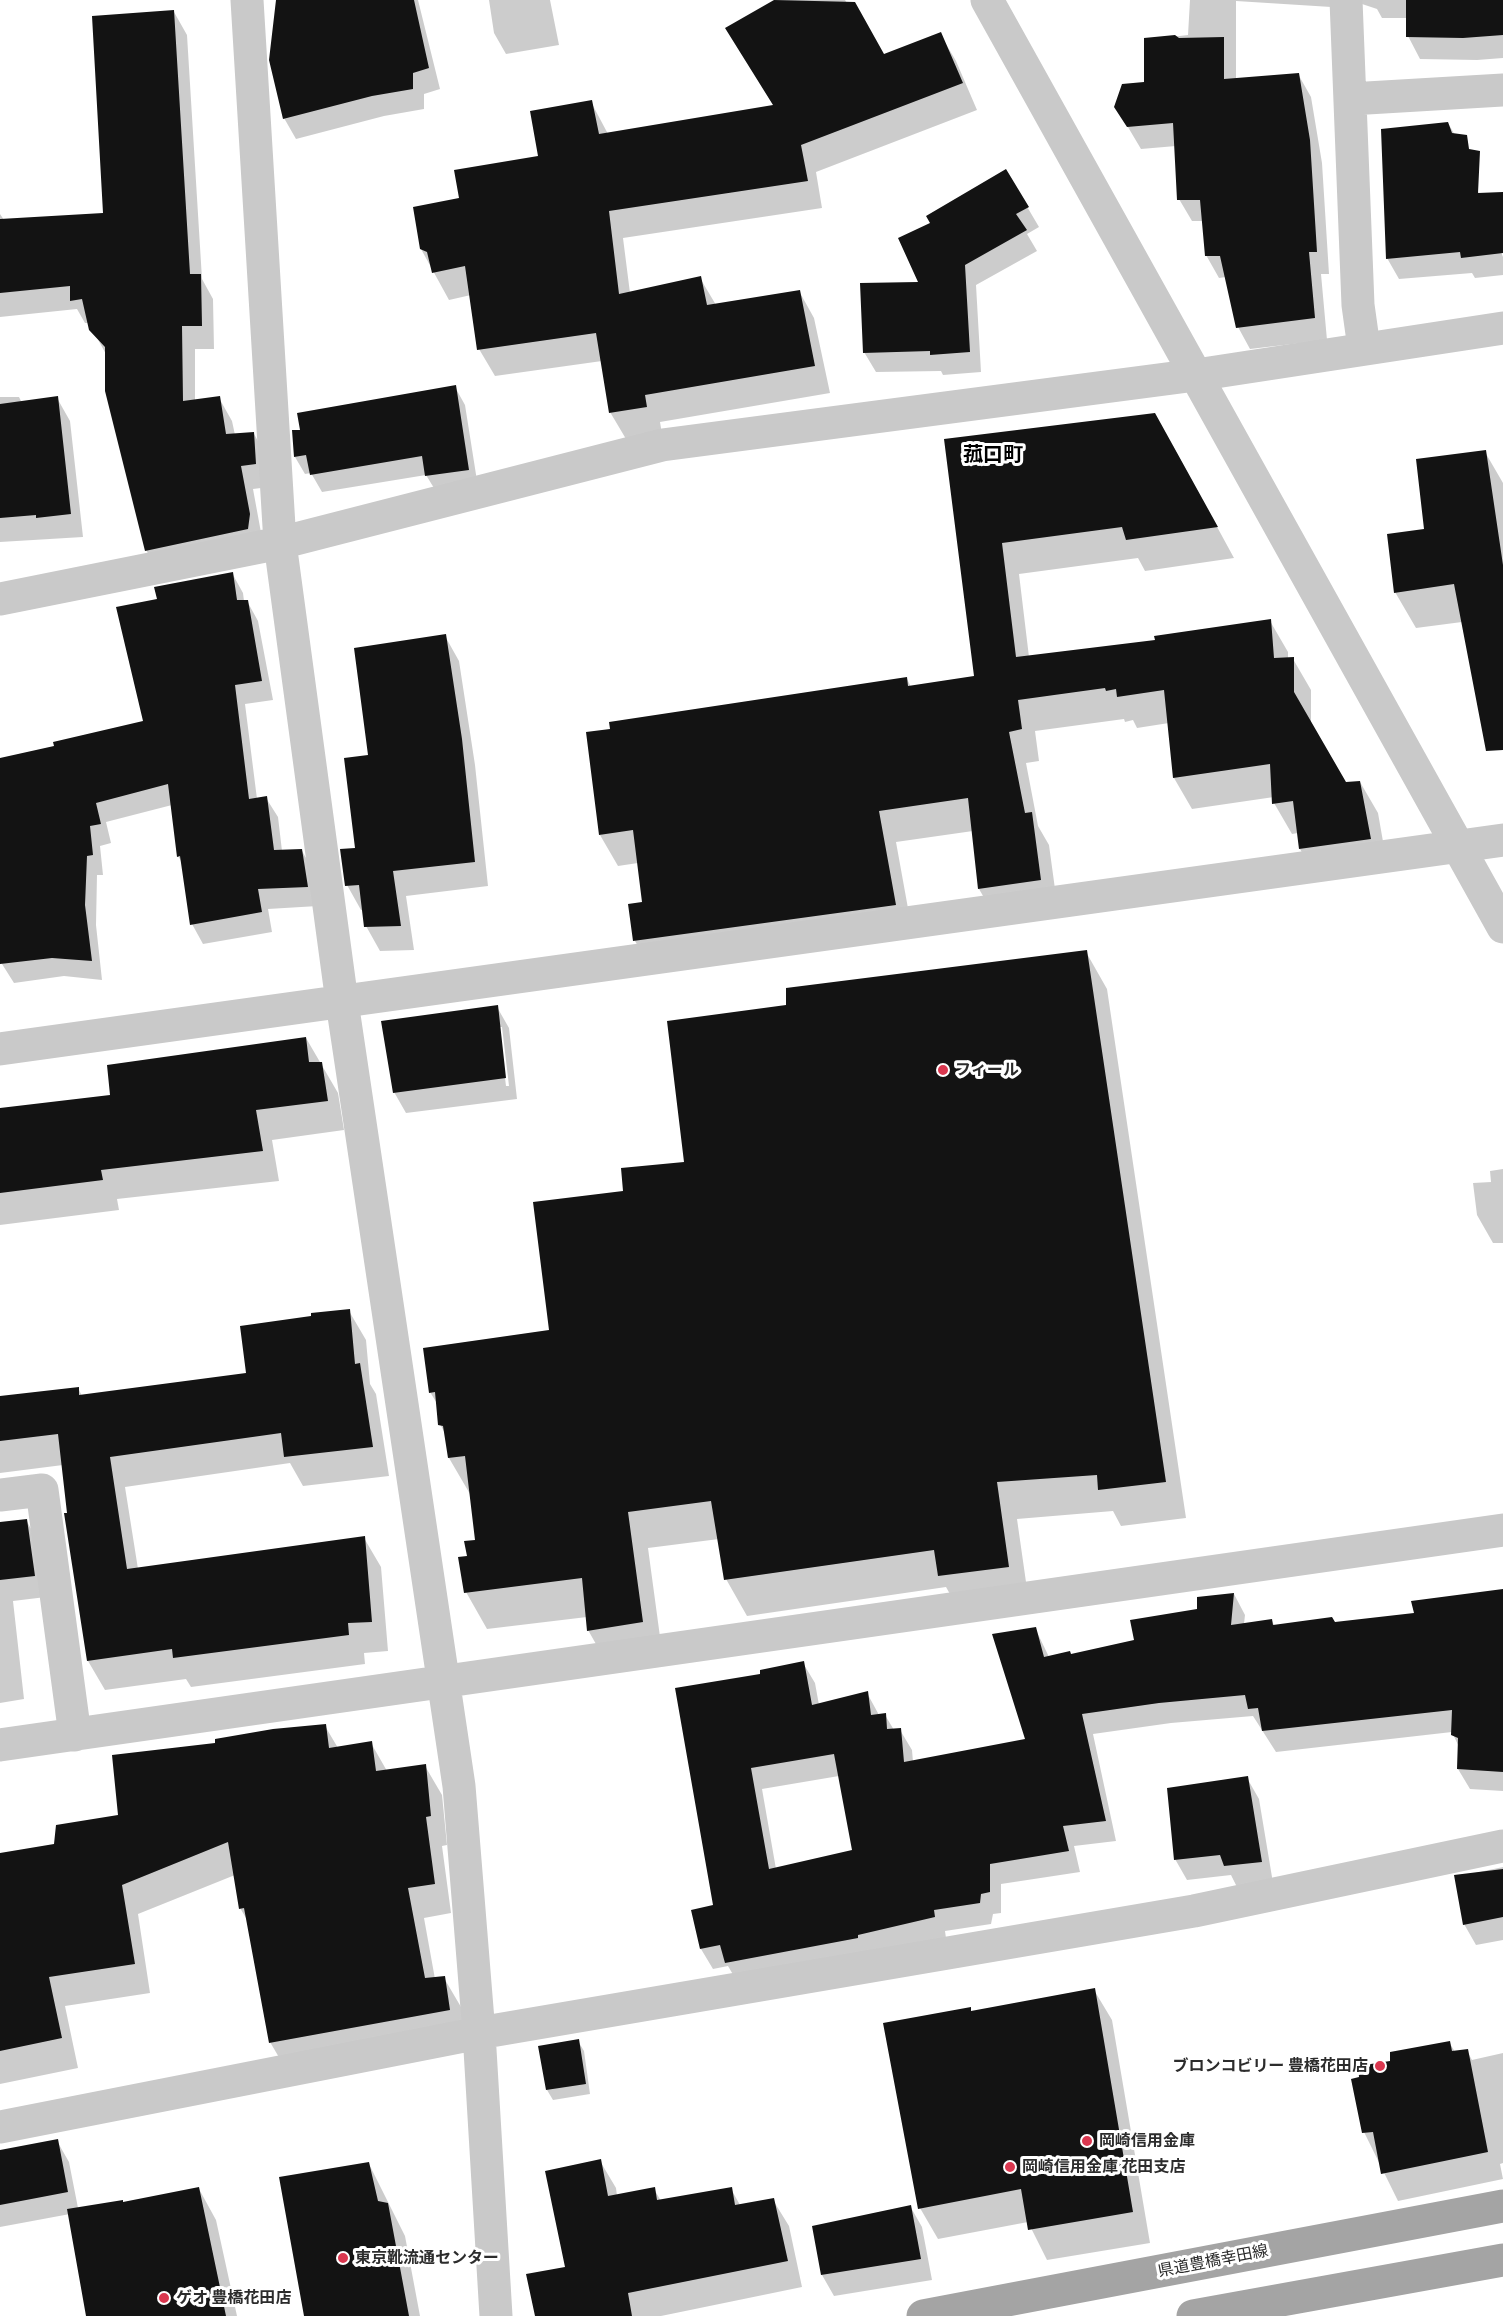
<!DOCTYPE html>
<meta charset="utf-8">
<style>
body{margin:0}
canvas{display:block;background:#fff}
</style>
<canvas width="1503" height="2316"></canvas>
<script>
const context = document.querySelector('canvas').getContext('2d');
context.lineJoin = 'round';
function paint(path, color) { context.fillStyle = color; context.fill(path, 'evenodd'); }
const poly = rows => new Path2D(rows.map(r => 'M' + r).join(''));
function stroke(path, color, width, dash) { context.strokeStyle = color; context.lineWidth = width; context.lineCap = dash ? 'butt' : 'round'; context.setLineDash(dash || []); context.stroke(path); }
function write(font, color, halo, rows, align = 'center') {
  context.font = font + ' "Public Sans","Noto Sans JP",sans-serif'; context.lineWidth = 6; context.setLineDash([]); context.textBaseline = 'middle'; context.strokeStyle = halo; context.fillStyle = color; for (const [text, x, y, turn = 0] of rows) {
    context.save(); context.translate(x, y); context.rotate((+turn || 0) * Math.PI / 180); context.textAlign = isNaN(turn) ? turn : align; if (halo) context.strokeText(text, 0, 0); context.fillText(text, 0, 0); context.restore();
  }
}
paint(poly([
 [289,0,418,0,440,89,424,94,424,109,384,116,296,139,284,118],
 [489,0,550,0,559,45,506,54,494,33],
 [777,0,845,0,884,56,940,34,956,61,977,110,816,172,822,208,623,238,630,293,700,278,716,305,799,291,814,318,830,393,660,422,662,434,626,439,610,412,602,361,495,376,479,349,471,295,449,300,421,249,461,199,540,158,591,102,608,134,774,106,727,29],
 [1190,0,1503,0,1503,58,1477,60,1420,59,1408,36,1407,18,1382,18,1377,9,1359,3,1347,8,1236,1,1236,79,1298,74,1311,97,1322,163,1329,274,1321,274,1327,340,1250,349,1238,327,1226,277,1219,278,1206,255,1203,221,1192,221,1179,199,1176,146,1141,149,1116,107,1146,84,1145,40,1188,35],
 [174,12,187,35,202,279,213,299,214,349,195,349,195,401,219,398,232,421,235,435,254,434,267,457,269,487,253,489,262,538,160,573,146,550,107,356,89,323,85,323,77,309,0,317,0,214,4,220,105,215],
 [1448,123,1460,144,1503,257,1503,275,1475,278,1472,273,1399,279,1387,258],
 [1006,171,1039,227,1027,234,1037,251,976,285,981,372,943,375,941,371,876,372,864,352,920,283,932,224],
 [455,387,465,405,478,487,437,493,426,475,322,492,311,473,305,474,295,457,302,431],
 [0,397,19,397,22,403,57,398,70,421,83,537,0,542],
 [945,441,1173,446,1234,558,1145,571,1138,558,1019,574,1029,657,1156,641,1270,621,1288,652,1288,659,1293,659,1311,690,1311,724,1345,784,1360,782,1378,813,1388,870,1318,880,1300,849,1298,833,1292,834,1274,803,1274,797,1192,809,1174,778,1169,723,1137,728,1133,720,1125,722,1124,719,1035,731,1039,761,1026,763,1038,826,1049,845,1058,911,997,920,979,889,973,831,896,842,913,936,653,972,635,941,644,904,638,863,618,866,600,835,907,679,911,687,976,677],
 [1485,452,1503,483,1503,737,1462,622,1416,628,1395,592,1426,531],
 [232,573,243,593,244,601,247,601,258,621,273,700,245,704,257,799,266,798,278,817,282,851,302,851,313,870,318,906,268,909,272,932,203,944,192,924,183,864,178,856,172,805,106,822,111,843,100,846,103,875,97,875,96,925,102,980,64,976,14,983,2,964,0,946,0,759,56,747,145,722,159,600],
 [445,636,459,661,475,765,488,886,406,896,414,950,380,951,366,926,364,910,361,910,347,885,356,850,369,756],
 [1086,952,1107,989,1186,1518,1121,1526,1113,1511,1017,1519,1029,1603,960,1612,946,1587,747,1616,726,1579,719,1539,648,1548,663,1659,609,1667,588,1630,587,1617,487,1629,466,1592,469,1557,477,1542,470,1494,449,1458,446,1435,440,1424,438,1405,430,1392,551,1331,625,1192,685,1164,788,1006],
 [497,1007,509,1028,517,1099,406,1113,394,1092],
 [499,1027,502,1027,509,1086,506,1086],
 [306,1038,338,1093,344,1130,272,1140,279,1181,117,1199,119,1210,0,1225,0,1110,112,1097],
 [1503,1169,1503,1243,1493,1243,1477,1215,1473,1183,1491,1182,1490,1171],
 [349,1311,366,1340,370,1384,376,1394,389,1476,303,1486,290,1463,125,1487,138,1569,364,1538,381,1567,388,1651,364,1653,365,1664,191,1687,186,1679,105,1690,88,1661,63,1465,0,1473,0,1398,78,1388,82,1396,248,1375],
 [26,1520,38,1541,46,1597,13,1601,24,1699,0,1703,0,1524],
 [1503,1590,1503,1791,1470,1789,1458,1769,1459,1747,1452,1732,1276,1752,1253,1716,1171,1723,1093,1734,1116,1841,1074,1846,1080,1872,1001,1884,1001,1913,993,1914,991,1924,945,1931,946,1938,738,1983,728,1966,713,1969,701,1949,714,1906,762,1676,803,1663,815,1683,819,1705,867,1693,879,1715,885,1715,894,1730,900,1730,912,1750,913,1762,1027,1740,1035,1628,1049,1657,1071,1655,1136,1641,1234,1594,1245,1615,1244,1624,1272,1621,1275,1627,1335,1624,1416,1615],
 [839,1776,853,1852,776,1869,762,1789],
 [325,1726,338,1748,371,1743,387,1771,425,1766,442,1795,447,1845,442,1846,451,1913,424,1918,435,1979,444,1978,461,2007,466,2039,287,2071,270,2042,249,1923,240,1908,235,1875,138,1914,150,1993,65,2006,78,2068,0,2084,0,1854,56,1845,120,1817,217,1744],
 [1247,1778,1259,1799,1273,1883,1237,1887,1231,1875,1187,1880,1175,1859],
 [1503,1867,1503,1940,1476,1945,1464,1924,1456,1877],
 [1094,1990,1112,2020,1150,2243,1047,2260,1028,2222,938,2239,920,2208,972,2012],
 [578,2041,584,2051,590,2094,553,2100,547,2090],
 [1449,2042,1455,2052,1467,2051,1472,2060,1503,2053,1503,2163,1500,2164,1503,2179,1398,2201,1364,2132,1392,2062],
 [57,2141,69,2162,78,2208,123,2204,199,2189,216,2220,237,2316,88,2316,70,2214,0,2227,0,2151],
 [600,2161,616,2188,617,2196,654,2189,661,2201,731,2189,740,2205,773,2200,789,2226,802,2287,661,2316,537,2316,567,2268],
 [369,2164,405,2236,420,2316,306,2316],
 [910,2206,922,2227,932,2280,834,2296,822,2275]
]), '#0003');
paint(poly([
 [276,0,414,0,429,68,413,73,413,89,372,96,283,119,269,60],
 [774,0,855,2,884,54,941,32,963,83,801,145,808,181,609,211,619,294,701,276,707,305,800,290,815,366,645,395,647,407,609,413,596,333,477,350,465,266,432,273,427,252,420,249,413,207,459,198,454,170,538,156,530,111,592,100,599,134,773,105,725,28],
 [1406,0,1503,0,1503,35,1463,38,1406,37],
 [174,10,190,274,201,274,202,326,182,326,183,401,220,396,226,434,254,432,256,464,241,466,250,514,248,529,145,551,105,391,105,347,89,330,82,299,70,301,70,286,0,293,0,219,103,213,92,16],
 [1175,35,1179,38,1224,37,1224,79,1299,73,1310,140,1317,252,1309,252,1315,318,1236,328,1220,256,1205,256,1200,200,1177,200,1173,123,1127,127,1114,107,1122,84,1144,82,1144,38],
 [1448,122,1452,133,1467,135,1469,149,1480,151,1478,193,1503,192,1503,253,1461,258,1460,252,1386,259,1381,129],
 [1006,169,1029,207,1016,214,1027,230,965,265,970,352,930,355,930,351,863,353,860,283,918,282,898,238,930,223,926,216],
 [456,385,469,470,425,476,422,456,310,475,306,455,294,457,292,430,300,430,297,413],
 [58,396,71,514,36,518,36,515,0,518,0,404],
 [1155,413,1218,527,1126,540,1122,527,1002,543,1016,657,1155,640,1154,636,1271,619,1274,658,1294,657,1294,692,1346,782,1360,781,1371,839,1299,849,1293,801,1272,804,1270,764,1173,778,1164,690,1117,697,1116,689,1106,691,1105,688,1018,700,1022,729,1009,732,1025,813,1032,812,1041,880,978,889,968,798,879,811,896,905,633,941,628,904,642,902,633,830,599,835,586,732,610,729,609,722,907,677,908,686,974,676,944,439],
 [1486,450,1503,565,1503,750,1486,751,1454,584,1394,593,1387,534,1424,529,1416,459],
 [233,572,237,600,248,600,262,681,235,685,249,799,267,796,274,850,302,849,308,887,258,889,262,912,190,925,180,856,177,857,168,784,96,803,101,824,90,826,93,855,87,856,85,905,92,961,52,958,0,964,0,758,54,746,53,742,143,721,116,607,157,599,154,587],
 [446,634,462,739,475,862,393,871,401,926,364,927,359,885,345,886,340,849,355,848,344,758,368,755,354,648],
 [1087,950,1166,1482,1098,1490,1097,1475,997,1482,1009,1567,938,1576,934,1550,724,1580,711,1501,628,1512,643,1622,587,1631,582,1578,464,1593,458,1557,467,1556,464,1541,475,1540,465,1456,448,1458,443,1426,438,1425,435,1392,429,1393,423,1348,549,1330,533,1202,623,1191,621,1168,684,1162,667,1021,786,1005,786,988],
 [498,1005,506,1078,393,1093,381,1021],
 [306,1037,309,1062,322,1062,328,1101,256,1110,263,1151,101,1170,103,1180,0,1193,0,1108,110,1095,107,1065],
 [350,1309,355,1364,360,1363,373,1447,284,1457,281,1433,110,1457,127,1569,365,1536,372,1622,348,1623,349,1635,173,1658,172,1649,87,1661,64,1513,67,1513,58,1434,0,1441,0,1396,79,1387,79,1395,246,1373,240,1326,311,1316,311,1313],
 [27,1519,35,1576,0,1580,0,1522],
 [1503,1589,1503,1772,1457,1769,1458,1738,1451,1735,1452,1710,1262,1731,1258,1708,1248,1709,1245,1695,1159,1703,1082,1714,1106,1821,1063,1826,1069,1851,990,1864,990,1892,981,1894,980,1903,934,1910,935,1917,858,1935,858,1938,725,1963,720,1945,700,1949,691,1910,713,1905,675,1688,760,1674,760,1670,804,1661,812,1705,868,1691,871,1715,886,1713,887,1729,901,1728,904,1762,1025,1739,992,1634,1036,1627,1044,1657,1070,1651,1071,1654,1134,1640,1130,1620,1197,1609,1197,1597,1234,1593,1231,1625,1272,1619,1273,1625,1332,1617,1335,1622,1414,1613,1411,1601],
 [834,1754,852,1850,769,1869,751,1768],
 [326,1724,329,1748,372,1741,376,1771,426,1764,431,1816,426,1817,435,1884,408,1888,425,1978,445,1976,450,2010,269,2043,244,1908,239,1909,228,1842,122,1885,135,1964,49,1977,62,2038,0,2051,0,1853,54,1844,56,1825,118,1815,112,1755,215,1743,215,1739,273,1729],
 [1248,1776,1262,1862,1224,1866,1220,1855,1174,1860,1167,1788],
 [1503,1869,1503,1917,1463,1925,1454,1875],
 [1095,1988,1133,2212,1028,2230,1021,2189,918,2209,883,2023,971,2007,971,2011],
 [579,2039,586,2084,546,2090,538,2046],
 [1450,2041,1452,2051,1468,2049,1488,2152,1381,2174,1373,2132,1362,2133,1351,2079,1359,2077,1358,2066,1390,2061,1390,2052],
 [58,2139,68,2192,0,2205,0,2150],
 [601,2159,608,2196,655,2187,657,2200,732,2187,735,2205,774,2198,788,2261,628,2293,632,2316,535,2316,526,2274,565,2267,545,2171],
 [369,2162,378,2201,388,2203,409,2316,304,2316,279,2177],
 [199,2187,226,2316,86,2316,67,2209,123,2200,123,2202],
 [911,2205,921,2259,821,2275,812,2226]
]), '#131313');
stroke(poly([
 [247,0,280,543,342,1002,459,1786,479,2033,496,2316],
 [987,0,1503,927],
 [1346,0,1358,305,1364,348],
 [1350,99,1503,90],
 [0,599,280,543,662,445,1196,375,1503,328],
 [0,1049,1503,840],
 [0,1495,42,1490,75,1735],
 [0,1745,1503,1530],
 [0,2127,479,2033,1194,1911,1503,1846]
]), '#c9c9c9', 33);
stroke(poly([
 [923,2316,1503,2206],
 [1193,2316,1503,2260]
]), '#a4a4a4', 33);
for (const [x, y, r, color] of [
 [943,1070,6,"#da374f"],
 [1380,2066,6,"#da374f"],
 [1087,2141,6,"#da374f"],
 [1010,2167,6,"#da374f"],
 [343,2258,6,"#da374f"],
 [164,2298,6,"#da374f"]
]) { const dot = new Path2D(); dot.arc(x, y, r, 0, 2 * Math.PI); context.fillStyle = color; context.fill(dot); stroke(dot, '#fff', 2); }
write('bold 16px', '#2c2c2c', '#fff', [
 ["フィール",955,1070],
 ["ブロンコビリー 豊橋花田店",1368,2066,"right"],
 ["岡崎信用金庫",1099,2141],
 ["岡崎信用金庫 花田支店",1022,2167],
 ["東京靴流通センター",355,2258],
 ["ゲオ 豊橋花田店",176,2298]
], 'left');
write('16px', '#2c2c2c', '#fff', [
 ["県道豊橋幸田線",1213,2261,-11]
]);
write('bold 20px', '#000', '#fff', [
 ["菰口町",993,455]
]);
</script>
